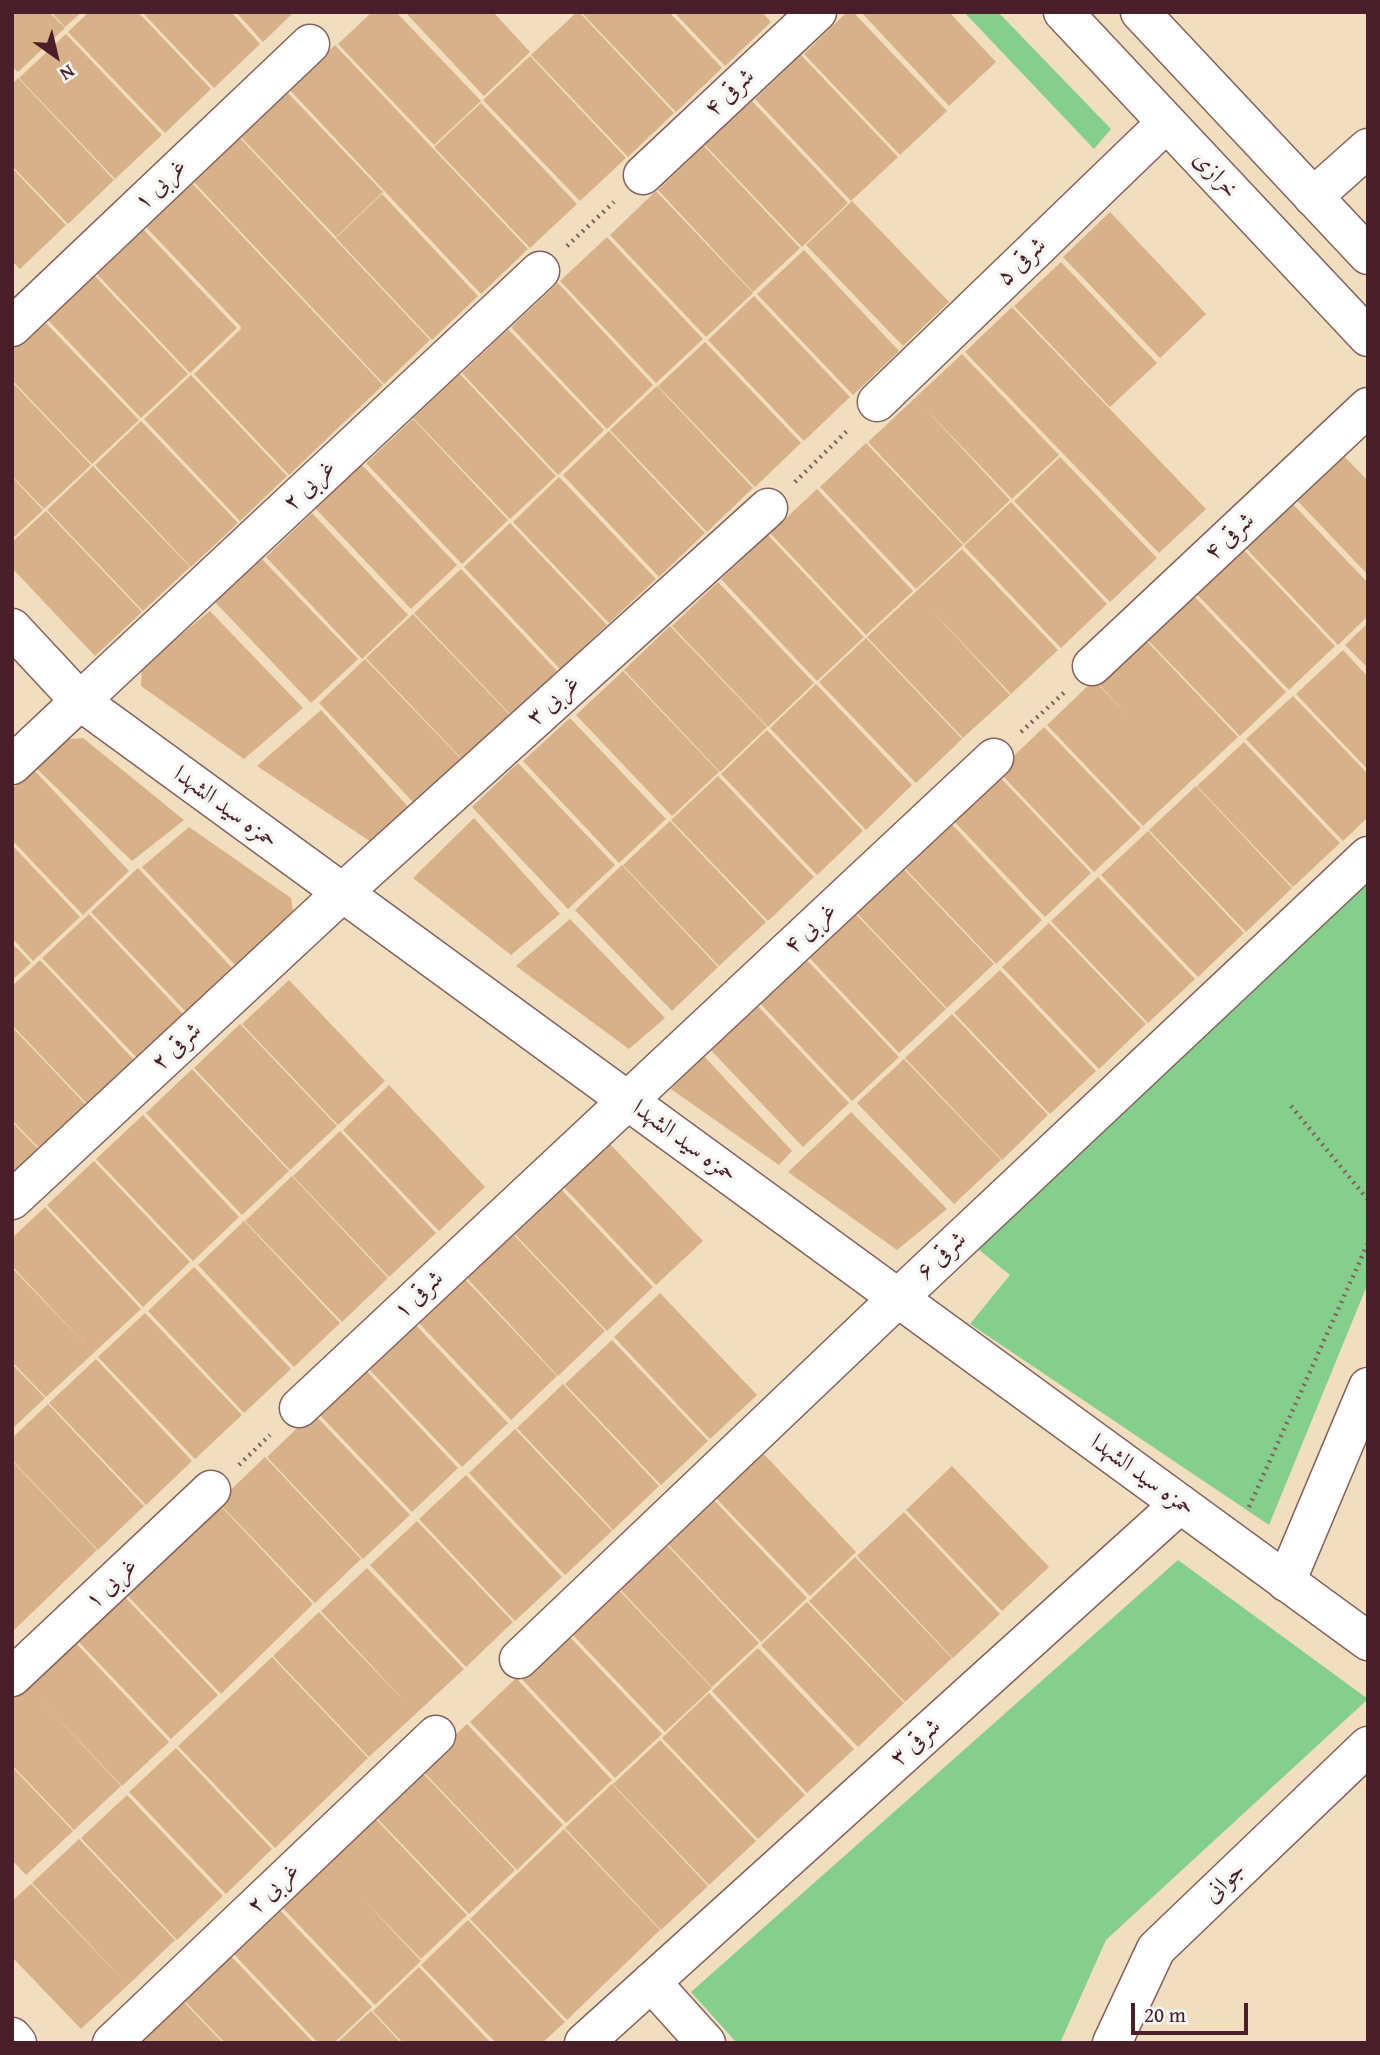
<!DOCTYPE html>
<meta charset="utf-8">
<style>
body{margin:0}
#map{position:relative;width:1380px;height:2055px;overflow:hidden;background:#f1debf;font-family:"Gentium Book Plus",serif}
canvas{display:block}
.frame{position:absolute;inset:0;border:14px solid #4a1f2b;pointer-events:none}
.north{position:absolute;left:21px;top:21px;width:70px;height:70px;-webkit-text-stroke:5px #f6f6f2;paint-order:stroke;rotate:146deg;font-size:19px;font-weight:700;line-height:28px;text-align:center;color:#4a1f2b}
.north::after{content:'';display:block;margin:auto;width:24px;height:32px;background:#4a1f2b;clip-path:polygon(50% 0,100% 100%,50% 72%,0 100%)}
.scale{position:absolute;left:1131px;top:2003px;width:117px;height:32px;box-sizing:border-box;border:4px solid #4a1f2b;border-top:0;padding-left:9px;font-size:21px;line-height:24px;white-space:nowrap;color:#4a1f2b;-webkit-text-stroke:5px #f6f6f2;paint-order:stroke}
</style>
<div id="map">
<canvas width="1380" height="2055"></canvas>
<div class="frame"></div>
<div class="north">N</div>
<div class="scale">20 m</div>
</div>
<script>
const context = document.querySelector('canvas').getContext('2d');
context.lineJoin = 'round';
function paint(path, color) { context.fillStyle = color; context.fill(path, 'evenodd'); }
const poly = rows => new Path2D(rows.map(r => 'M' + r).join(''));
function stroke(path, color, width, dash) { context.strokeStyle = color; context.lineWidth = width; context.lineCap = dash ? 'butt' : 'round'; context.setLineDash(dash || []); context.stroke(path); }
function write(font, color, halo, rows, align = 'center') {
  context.font = font + ' "Gentium Book Plus",Amiri,serif'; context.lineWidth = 7; context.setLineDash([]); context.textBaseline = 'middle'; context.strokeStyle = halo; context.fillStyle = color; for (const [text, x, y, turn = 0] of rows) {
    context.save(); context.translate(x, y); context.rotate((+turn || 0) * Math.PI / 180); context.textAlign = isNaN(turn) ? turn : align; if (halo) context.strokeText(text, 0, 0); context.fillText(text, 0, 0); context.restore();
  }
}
paint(poly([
 [964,12,998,12,1111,129,1094,149],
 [1368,880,1368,1283,1269,1525,970,1324,1010,1275,978,1249],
 [1178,1560,1368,1699,1106,1940,1060,2043,737,2043,691,1992]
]), '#85cf8c');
paint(poly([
 [12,12,49,12,65,28,18,72,12,67],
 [51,12,82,12,65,27],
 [89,12,138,12,211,89,165,133,68,32],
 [142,12,231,12,260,44,214,88],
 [236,12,294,12,263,42],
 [372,12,396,12,481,101,434,145,338,44],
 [405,12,493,12,530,52,484,96],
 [577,12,579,12,674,113,628,157,531,55],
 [581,12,669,12,722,68,676,112],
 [674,12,762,12,771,22,725,66],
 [847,12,853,12,947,111,900,155,804,54],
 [861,12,949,12,996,62,949,106],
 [66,34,162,135,115,179,19,78],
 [335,45,528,249,481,294,289,89],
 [801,55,898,157,851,201,755,99],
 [530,56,626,158,580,201,483,100],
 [18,78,114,180,68,224,12,166,12,84],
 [287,92,383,192,336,237,240,136],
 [752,101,848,203,802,247,705,145],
 [481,103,577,204,530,248,434,147],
 [238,136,430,340,384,384,192,180],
 [704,146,800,248,753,292,658,190],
 [12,168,66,225,20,269,12,261],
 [190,181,383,385,289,475,194,374,241,329,241,327,144,225],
 [656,191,753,293,706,337,610,235],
 [382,194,478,296,432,340,336,238],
 [852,201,949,302,903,346,806,245],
 [1110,212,1206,314,1160,358,1063,257],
 [141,227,237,328,190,373,94,271],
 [607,237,703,339,656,383,560,281],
 [804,250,899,351,853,395,757,294],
 [1061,262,1157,363,1110,407,1014,306],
 [92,273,188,374,141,418,45,317],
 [558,283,653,385,607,429,511,327],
 [754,296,850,397,804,441,708,340],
 [1012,307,1206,509,1159,553,965,352],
 [42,319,139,420,92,464,12,380,12,348],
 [508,329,604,430,558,475,462,373],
 [705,342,801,443,755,487,658,386],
 [962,354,1059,455,1012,499,920,403,1010,500,964,544,868,442],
 [460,374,556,476,510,519,413,418],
 [191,375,287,476,240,521,144,419],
 [12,382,91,465,44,509,12,476],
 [657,386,753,488,707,532,610,430],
 [413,419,508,520,462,564,366,463],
 [141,421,238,523,191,567,95,465],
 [609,431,705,533,659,577,563,475],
 [866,443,963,545,916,589,820,487],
 [1338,450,1368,481,1368,575,1291,494],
 [1060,457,1157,558,1110,602,1014,501],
 [361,464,457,565,411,609,315,508],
 [93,466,190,567,143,611,47,510],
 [12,477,43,510,12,539],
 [559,477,656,579,609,623,513,522],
 [817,489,913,591,866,635,770,533],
 [1288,499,1368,583,1368,616,1338,645,1241,543],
 [1011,502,1107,604,1061,648,964,546],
 [46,511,142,612,95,656,12,568,12,542],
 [312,513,408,615,362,659,266,557],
 [510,523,607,625,560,669,464,567],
 [768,535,864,637,817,681,721,579],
 [1239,545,1335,646,1289,690,1192,589],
 [962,549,1058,650,1011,694,922,600,1010,695,963,738,867,637],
 [261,558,358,659,311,703,215,602],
 [461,569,557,671,511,715,414,613],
 [718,582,814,683,768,727,672,626],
 [1189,591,1286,692,1240,736,1143,635],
 [210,611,303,708,244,759,141,686,142,666],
 [413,614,510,715,463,760,366,658],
 [1368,623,1368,668,1345,645],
 [670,626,767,727,720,772,624,670],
 [1142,636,1238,737,1143,826,1047,725,1094,680,1134,722,1095,680],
 [866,638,962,739,916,783,819,682],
 [1343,650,1368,677,1368,770,1296,694],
 [365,659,462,760,415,804,319,703],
 [623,671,719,772,672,816,576,715],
 [816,684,912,785,866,830,770,728],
 [1293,696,1368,774,1368,817,1343,841,1246,739],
 [321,710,409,808,371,842,257,766],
 [570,718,666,819,619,863,523,761],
 [1044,727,1141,828,1094,872,998,771],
 [767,730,863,831,817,875,721,774],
 [83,738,184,820,132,861,34,766,59,740],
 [1244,742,1340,843,1293,887,1197,786],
 [518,763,615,865,568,909,472,807],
 [33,769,129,871,83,915,12,840,12,789],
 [995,772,1091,873,1045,917,949,816],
 [718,776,814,877,768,921,671,820],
 [1196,786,1292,888,1246,932,1149,830],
 [474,818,560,914,511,955,413,878],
 [946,818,1042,920,996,964,899,862],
 [670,821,766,922,719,966,623,865],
 [189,827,291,898,293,911,236,966,142,867],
 [1148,831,1244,933,1198,977,1101,875],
 [12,845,80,917,33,961,12,938],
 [898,863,994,964,947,1008,851,907],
 [622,865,718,967,672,1011,575,910],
 [138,868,234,970,188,1014,91,912],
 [1098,877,1195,979,1148,1023,1051,921],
 [850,908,946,1009,899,1053,804,952],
 [89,914,185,1016,139,1060,42,958],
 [570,919,665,1018,629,1049,516,966],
 [1049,923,1146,1024,1099,1069,1002,967],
 [12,943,31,963,12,980],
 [802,955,899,1057,852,1101,756,999],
 [40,960,136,1062,89,1106,12,1025,12,986],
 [1000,970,1096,1071,1050,1114,954,1013],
 [289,980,385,1081,338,1125,242,1024],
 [753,1001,849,1103,803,1147,706,1045],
 [952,1014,1048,1115,1002,1160,905,1058],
 [240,1024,337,1126,290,1170,194,1068],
 [12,1027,88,1107,41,1150,12,1120],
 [703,1055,792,1151,779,1165,671,1089],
 [904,1059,1001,1160,954,1204,857,1103],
 [192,1069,289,1171,242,1215,146,1113],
 [389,1085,485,1187,439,1231,343,1130],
 [851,1112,947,1209,897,1250,788,1172],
 [143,1115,239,1217,193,1261,96,1159],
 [12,1122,40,1151,12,1178],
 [340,1131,436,1233,389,1277,293,1176],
 [606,1140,703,1241,656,1285,560,1183],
 [94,1161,190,1262,143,1307,47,1205],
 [292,1176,388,1278,342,1322,245,1221],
 [557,1185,653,1287,607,1331,510,1229],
 [45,1207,141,1309,46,1397,12,1362,12,1268,87,1346,12,1266,12,1238],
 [244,1221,340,1323,294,1367,198,1265],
 [509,1230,605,1331,558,1376,463,1274],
 [194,1267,291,1369,244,1413,148,1311],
 [461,1275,557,1376,511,1420,415,1319],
 [660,1293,757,1395,710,1439,614,1337],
 [145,1313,242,1415,195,1459,98,1357],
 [412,1321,508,1423,462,1467,365,1365],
 [612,1340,708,1441,661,1485,565,1384],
 [96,1359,192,1461,146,1505,49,1403],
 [12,1364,45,1398,12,1429],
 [362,1366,458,1468,412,1512,316,1411],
 [563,1384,659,1486,613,1530,517,1428],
 [48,1404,144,1506,98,1550,12,1460,12,1438],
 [313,1413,410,1515,363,1559,267,1457],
 [515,1429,612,1531,565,1575,469,1473],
 [760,1450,856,1552,810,1596,713,1495],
 [265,1457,361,1559,315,1603,218,1502],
 [12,1461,97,1550,12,1632],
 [952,1466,1049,1567,1002,1611,906,1510],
 [466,1475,562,1577,515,1621,419,1519],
 [710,1496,807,1598,761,1642,664,1540],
 [217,1502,313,1604,221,1694,124,1592],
 [904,1512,1000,1614,953,1658,857,1556],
 [417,1521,513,1622,466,1667,370,1565],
 [663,1541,759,1643,712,1687,616,1585],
 [855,1557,952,1658,905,1702,809,1601],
 [367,1568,464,1669,369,1757,273,1656,319,1612,409,1706,321,1611],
 [615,1586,712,1688,665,1732,568,1630],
 [122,1594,218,1695,171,1739,75,1638],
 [807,1602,904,1703,858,1747,761,1645],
 [565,1632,662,1734,615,1778,519,1676],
 [73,1640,169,1742,122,1786,32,1691,121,1786,74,1830,12,1765,12,1696],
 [758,1648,854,1749,807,1793,712,1691],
 [272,1657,368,1758,275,1848,178,1746],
 [516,1678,612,1780,566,1823,470,1722],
 [709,1693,805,1795,758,1839,662,1738],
 [467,1724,563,1825,517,1870,420,1768],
 [660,1740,756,1841,709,1885,613,1784],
 [176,1748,272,1849,226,1894,129,1792],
 [12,1767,73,1831,26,1875,12,1860],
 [419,1769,515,1870,469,1914,372,1813],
 [612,1784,708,1886,661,1930,565,1828],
 [127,1795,223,1896,177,1940,81,1838],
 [371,1814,467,1915,421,1959,362,1898,421,1961,375,2005,278,1903],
 [564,1829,660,1930,567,2020,470,1919],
 [79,1839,175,1940,128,1985,32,1883],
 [31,1884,128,1985,81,2029,12,1957,12,1901],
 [275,1905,372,2007,334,2043,318,2043,229,1949],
 [468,1920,565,2022,542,2043,496,2043,421,1965],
 [226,1951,314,2043,225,2043,179,1995],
 [419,1967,491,2043,403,2043,373,2011],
 [178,1996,223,2043,135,2043],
 [371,2011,401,2043,337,2043]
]), '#d7b188');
const minor = poly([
 [643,175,817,12],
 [1313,197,1368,148],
 [12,327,310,44],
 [877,402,1166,123],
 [1092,666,1368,407],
 [80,701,540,271],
 [12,1200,341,894,768,508],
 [299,1408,994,758],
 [1286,1582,1368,1387],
 [519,1659,898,1298,1368,856],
 [12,1677,211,1490],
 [651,1982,706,2043],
 [12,2037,17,2043],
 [112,2043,436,1735],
 [584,2043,1180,1504],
 [1112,2043,1156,1949,1368,1746]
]);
const tertiary = poly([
 [1063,12,1368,337],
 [1140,12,1368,255],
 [12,628,80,701,1368,1641],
 [12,765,80,701]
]);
stroke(minor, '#84625f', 41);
stroke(tertiary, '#84625f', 41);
stroke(poly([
 [567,246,614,202],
 [795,482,849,429],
 [1021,732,1066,691],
 [1291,1106,1368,1200],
 [239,1465,270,1435],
 [1249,1507,1368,1243]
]), '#84625f', 4.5, [2, 5]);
stroke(minor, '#fff', 38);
stroke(tertiary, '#fff', 38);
write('24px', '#4a1f2b', '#f6f6f2', [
 ["۴ شرقی",730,93,-43],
 ["خرازی",1215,175,47],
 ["۱ غربی",161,185,-44],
 ["۵ شرقی",1022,262,-44],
 ["۲ غربی",310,486,-43],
 ["۴ شرقی",1230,537,-43],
 ["۳ غربی",554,701,-42],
 ["حمزه سید الشهدا",225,808,36],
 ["۴ غربی",811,929,-43],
 ["۲ شرقی",177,1047,-43],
 ["حمزه سید الشهدا",684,1142,36],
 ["۶ شرقی",942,1256,-43],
 ["۱ شرقی",419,1295,-43],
 ["حمزه سید الشهدا",1142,1476,36],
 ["۱ غربی",112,1584,-43],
 ["۳ شرقی",916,1743,-42],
 ["جوانی",1225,1883,-44],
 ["۲ غربی",274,1889,-43]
]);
</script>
